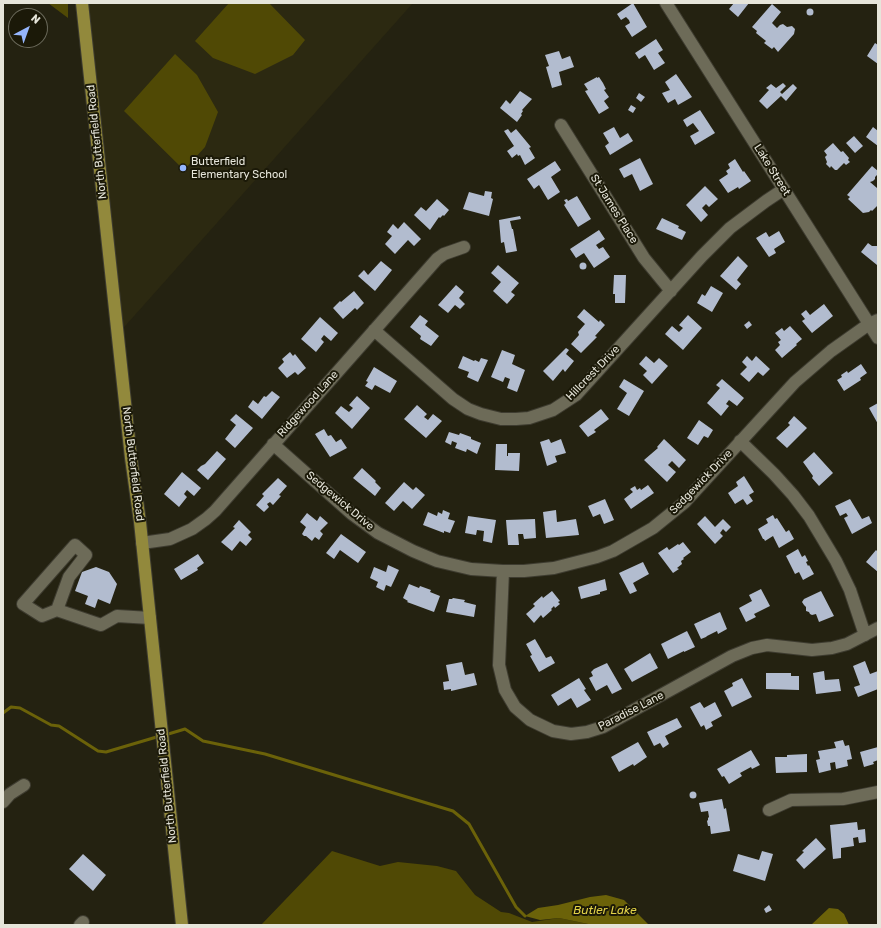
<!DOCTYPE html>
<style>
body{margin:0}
#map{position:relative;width:881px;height:928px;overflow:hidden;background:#242211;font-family:Rubik,sans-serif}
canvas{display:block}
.frame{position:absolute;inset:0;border:4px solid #e6e5da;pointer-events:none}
.north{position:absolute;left:8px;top:8px;width:40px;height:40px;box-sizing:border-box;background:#1b1908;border:1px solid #6c6b5c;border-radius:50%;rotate:41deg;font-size:11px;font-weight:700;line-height:16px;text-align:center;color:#e6e5da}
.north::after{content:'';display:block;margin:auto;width:14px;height:18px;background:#95b6fd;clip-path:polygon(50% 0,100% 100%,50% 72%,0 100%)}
</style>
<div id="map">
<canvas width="881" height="928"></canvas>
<div class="frame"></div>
<div class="north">N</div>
</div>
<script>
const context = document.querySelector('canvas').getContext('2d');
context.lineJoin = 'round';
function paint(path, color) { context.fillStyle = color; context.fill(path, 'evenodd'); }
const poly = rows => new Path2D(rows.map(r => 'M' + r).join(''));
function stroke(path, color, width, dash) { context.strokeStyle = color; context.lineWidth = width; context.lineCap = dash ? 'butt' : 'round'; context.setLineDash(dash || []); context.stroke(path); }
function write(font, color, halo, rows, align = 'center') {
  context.font = font + ' Rubik,sans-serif'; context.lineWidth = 4; context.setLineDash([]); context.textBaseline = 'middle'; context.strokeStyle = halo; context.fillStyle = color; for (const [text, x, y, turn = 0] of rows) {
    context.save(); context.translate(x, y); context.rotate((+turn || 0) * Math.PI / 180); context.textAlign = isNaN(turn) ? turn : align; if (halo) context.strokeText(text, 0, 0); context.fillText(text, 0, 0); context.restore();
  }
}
paint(poly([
 [82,3,413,3,118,334]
]), '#2c2911');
paint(poly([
 [48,3,68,3,68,18],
 [229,3,269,3,305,40,293,55,255,74,213,58,195,41],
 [175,54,197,75,218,112,205,147,184,170,124,111],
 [332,851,380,866,398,862,437,866,456,871,475,895,501,912,509,913,532,922,559,918,593,925,261,925]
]), '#504905');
paint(poly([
 [606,895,624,900,649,925,593,925,559,918,540,920,525,916,538,908,558,905,590,897],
 [829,908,838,909,844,914,849,925,811,925]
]), '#6b6209');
stroke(poly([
 [3,713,11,707,20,708,51,725,59,726,98,751,106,752,160,736],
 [165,735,185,729,203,741,265,754,453,811,469,824,516,907,525,916]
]), '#6b6209', 3);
paint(poly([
 [633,3,647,27,632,37,625,26,630,23,629,20,626,17,621,20,617,14],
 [734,3,749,3,738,17,729,9],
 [772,4,781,12,772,23,777,28,780,25,783,24,787,27,792,26,795,29,794,34,778,52,774,47,772,49,764,43,766,41,756,33,757,31,752,27],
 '806.5 12a3.5 3.5 0 1 1 7 0a3.5 3.5 0 1 1-7 0Z',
 [656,39,663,50,658,53,665,63,654,70,645,55,639,59,635,53],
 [875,43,878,45,878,64,867,56],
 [559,51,562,59,570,56,574,67,559,72,562,85,552,88,546,67,549,66,545,55],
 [676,74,692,97,678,105,675,99,668,103,662,93,670,90,665,82],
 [597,77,597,78,599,77,603,83,606,89,604,90,609,97,604,101,609,108,599,114,585,91,588,90,584,84],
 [783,83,786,86,780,92,782,94,793,84,797,88,786,101,781,96,767,109,759,101,769,90,766,88,771,84,776,88],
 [520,91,532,99,522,110,523,111,521,114,522,115,517,122,500,108,506,100,510,104],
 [639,93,645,97,641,102,636,98],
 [631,105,636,108,633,113,628,110],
 [700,110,715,133,695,145,690,136,699,131,693,123,687,127,683,120],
 [614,127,620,138,628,133,633,141,610,155,605,146,609,143,603,133],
 [873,127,878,131,878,146,866,137],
 [508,129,511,133,516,129,531,147,529,148,535,158,525,165,520,155,518,156,517,154,512,158,507,151,514,146,504,131],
 [854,136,863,146,855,153,846,143],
 [833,143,841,152,843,151,849,158,848,160,850,162,846,165,844,163,837,170,835,170,831,166,830,168,826,164,827,162,825,157,827,155,824,151],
 [640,158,653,184,640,191,632,174,624,178,619,169],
 [735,159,743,172,744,171,751,181,739,189,738,187,728,193,719,180,728,174,726,171,730,168,728,164],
 [555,161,561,170,551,177,560,192,548,200,539,185,534,189,527,179],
 [872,166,878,171,878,174,875,177,875,179,873,181,870,182,877,188,878,187,878,205,872,211,871,210,869,212,863,213,848,199,850,197,847,195],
 [705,186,718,199,709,207,706,204,702,208,708,215,701,222,686,205],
 [485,191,492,192,491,198,493,199,489,216,463,209,469,192,484,196],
 [577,196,591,219,578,227,564,205,566,203,564,200,567,199,568,201],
 [437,199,449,210,444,216,443,215,440,218,439,217,430,230,414,215,421,207,426,211],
 [520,216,521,219,510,221,512,229,513,229,517,251,506,253,504,242,501,243,499,220],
 [662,218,679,226,678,228,686,232,682,240,656,229],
 [404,222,421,239,414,246,408,240,395,254,385,244,392,236,387,232,393,224,398,229],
 [599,230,605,239,596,245,599,249,603,247,610,257,594,268,584,253,576,258,570,249],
 [779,231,785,242,774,249,776,253,769,257,756,238,766,232,769,237],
 [868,243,872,246,878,246,878,263,877,265,861,252],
 [738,256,748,266,737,280,741,284,736,290,720,276],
 [381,261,392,270,375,291,358,276,364,270,368,275],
 '579.5 266a3.5 3.5 0 1 1 7 0a3.5 3.5 0 1 1-7 0Z',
 [498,265,519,283,511,292,515,295,507,304,493,291,501,282,491,273],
 [614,275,626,275,625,303,615,303,615,294,613,294],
 [456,285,464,292,459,298,465,304,460,309,455,305,448,313,438,305],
 [711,286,723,293,712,312,697,303,702,294,705,296],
 [354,291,364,303,357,310,355,308,343,319,333,308,340,301,341,302],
 [824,304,833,316,812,333,802,321,805,319,801,314,806,310,810,315],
 [584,309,599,322,600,320,605,325,595,336,597,337,581,353,571,344,579,335,578,332,585,324,577,317],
 [420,315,428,321,425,325,439,336,431,346,420,339,421,336,410,327],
 [688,315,702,328,683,350,665,334,672,326,679,332,683,328,679,325],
 [320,317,338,333,331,341,324,335,321,339,324,342,316,352,301,339],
 [749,321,752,325,747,329,744,325],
 [790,326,802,339,796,344,797,345,782,358,775,350,780,345,778,342,781,340,775,333,782,328,784,331],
 [566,348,569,350,566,354,574,361,565,372,563,369,553,381,543,371],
 [502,350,515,355,512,364,525,370,517,392,507,388,510,379,505,377,503,382,491,377],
 [290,352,293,356,295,354,306,368,298,375,295,372,287,378,278,368,284,362,282,359],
 [463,356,474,361,475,360,479,362,481,358,488,360,478,382,467,377,469,372,458,368],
 [646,356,654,363,659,358,668,366,652,384,643,375,647,371,639,364],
 [747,356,752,361,756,356,770,369,763,376,758,372,749,382,740,374,747,367,742,362],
 [861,364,867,373,860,378,861,380,844,391,837,380,842,377,841,375,847,371,848,373],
 [374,367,397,381,390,393,375,385,372,390,365,386,368,382,366,381],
 [624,379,644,391,629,416,617,409,627,393,619,387],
 [722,379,744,398,737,406,729,400,726,404,729,406,721,416,707,403,720,388,716,385],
 [272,391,280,397,262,419,248,407,253,400,258,404,264,396,266,397],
 [357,396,370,408,352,429,335,413,341,406,349,412,353,408,349,405],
 [878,403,878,424,869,408],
 [417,405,427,414,424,417,428,420,433,414,442,421,426,438,404,419],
 [601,409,609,419,594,430,596,432,588,437,579,426],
 [236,414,253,428,235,448,225,439,236,425,230,420],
 [794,416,807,428,787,448,776,438,790,425,788,423],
 [699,420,713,430,708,438,704,436,698,445,687,438],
 [324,429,328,436,331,435,336,442,341,439,347,448,330,457,315,434],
 [449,432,459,435,460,433,471,437,471,439,481,443,477,454,467,449,466,452,455,448,457,443,452,441,451,445,445,442],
 [549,439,551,443,561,439,566,453,555,456,557,462,547,466,540,442],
 [664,439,686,460,679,468,672,461,668,465,676,472,667,482,644,460,658,448,657,447],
 [496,444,507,444,507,456,508,456,508,453,520,453,519,471,495,470],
 [217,451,226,459,208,480,197,470,201,466,205,464],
 [814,452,833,473,819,486,812,478,813,476,803,462],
 [362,468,376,481,375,482,381,488,375,496,353,478],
 [182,472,201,488,194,496,187,490,184,494,187,497,179,507,164,494],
 [744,476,754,492,749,495,753,501,747,505,743,499,735,504,728,493,738,486,736,482],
 [278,478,287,486,279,495,281,496,273,505,270,502,267,504,269,507,264,512,256,505,264,496,262,494],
 [404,482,413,490,416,487,425,495,412,509,403,501,394,511,385,503],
 [648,485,654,493,631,509,624,499,633,492,630,489,635,486,637,490,640,488,641,490],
 [605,499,614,520,604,524,600,514,593,517,588,506],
 [850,499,862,519,869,516,872,523,852,534,844,518,848,516,846,513,840,516,835,506],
 [443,510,450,513,448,519,455,521,450,533,444,531,444,533,423,525,428,512,437,516,438,512,442,514],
 [556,510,557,522,576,519,579,535,546,538,543,512],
 [307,513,317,521,320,516,328,523,320,531,323,534,319,540,315,537,312,541,306,536,304,536,302,534,306,527,300,522],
 [773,515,775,519,777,518,786,532,789,530,794,539,779,548,773,536,765,541,764,539,763,539,758,529,768,523,766,519],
 [468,516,496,520,492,543,483,541,484,531,477,530,476,535,465,533],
 [705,516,715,527,723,519,731,527,726,532,723,529,720,533,723,536,715,544,697,524],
 [535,519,536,538,524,539,523,534,518,534,519,545,508,545,506,520],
 [239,520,251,532,248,535,252,539,246,546,240,541,232,551,221,542,235,528,233,527],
 [341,534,366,552,358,563,340,550,334,559,326,553],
 [683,542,691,552,683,558,684,559,681,561,682,564,677,568,679,569,673,573,658,553,667,547,669,550,678,544,679,545],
 [798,549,802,557,805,555,808,561,806,562,808,566,809,565,814,574,803,580,799,572,795,574,786,556],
 [876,550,878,552,878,572,866,562],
 [198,554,204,563,197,568,198,570,181,580,174,569],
 [643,562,649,574,633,583,637,591,630,594,619,573],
 [388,565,399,570,391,587,386,585,384,591,376,587,378,582,370,578,374,567,386,572],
 [96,567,109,572,117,584,110,604,98,599,95,608,85,604,88,596,75,591,82,572],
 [605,579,607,590,600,592,600,594,581,599,578,587],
 [409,584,419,588,420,586,431,590,430,592,440,596,434,612,407,602,408,601,403,598],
 [761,589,770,606,754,614,756,617,746,622,739,608,752,601,749,595],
 [552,591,560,601,558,602,560,604,555,608,554,606,551,609,552,610,543,618,541,615,534,623,526,614,535,606,533,604,542,596,543,598],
 [821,591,834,616,819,622,816,614,812,615,810,614,809,612,806,611,806,607,804,605,802,602,804,599],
 [453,598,465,600,464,602,476,605,474,617,446,612,449,599,452,599],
 [720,612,727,629,718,634,717,631,707,636,706,637,701,639,694,624],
 [687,631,695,647,684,652,684,651,668,659,661,644],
 [535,639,546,658,551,656,555,663,539,672,530,656,532,655,526,644],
 [650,653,658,668,632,682,624,669],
 [865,661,870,674,878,671,878,689,858,697,854,687,860,685,853,666],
 [462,662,465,675,474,673,477,685,451,691,451,689,444,690,443,682,449,681,446,665],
 [607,663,622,689,612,694,607,685,596,691,589,678,593,676,591,672,594,669],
 [824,671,825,680,839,679,841,691,816,694,813,673],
 [766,673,791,673,791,676,799,676,799,690,766,689],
 [579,678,586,689,584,690,591,700,577,708,571,698,558,706,551,695],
 [742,678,752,697,732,707,724,691,733,686,732,683],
 [700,702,704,708,715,702,722,716,711,722,713,726,706,730,704,725,701,727,690,707],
 [677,718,682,727,665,736,669,744,663,748,660,743,654,746,647,732],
 [843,740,845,746,849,745,852,759,847,760,848,766,836,769,835,762,830,763,831,770,819,773,816,760,820,759,818,751,836,748,834,742],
 [638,742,647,757,634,766,633,764,619,772,611,757],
 [878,747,878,760,873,762,874,764,864,767,860,752],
 [751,750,760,765,752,769,751,767,740,773,742,776,729,784,724,776,722,777,717,769],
 [807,754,807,772,776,773,775,757,787,757,787,755],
 '689.5 795a3.5 3.5 0 1 1 7 0a3.5 3.5 0 1 1-7 0Z',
 [722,799,724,809,726,808,730,831,711,834,710,826,708,826,707,821,708,820,708,818,709,817,708,811,701,812,699,803],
 [857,822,858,830,865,829,866,842,859,843,858,837,853,838,854,846,841,848,841,858,833,859,830,825],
 [816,838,826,849,804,869,796,860,804,852,802,851],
 [762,851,773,854,765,881,733,871,738,854,759,860],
 [83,854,106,875,93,891,69,869],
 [769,905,772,910,766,913,764,909]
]), '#b2bccf');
const minor = poly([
 [666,3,878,338],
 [561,125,644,258,671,291],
 [374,330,453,399,468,409,481,414,501,419,516,419,529,418,553,410,576,395,702,256,730,228,766,201,784,189],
 [740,441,774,474,793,495,809,516,836,561,850,590,865,635],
 [273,444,352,514,378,533,413,551,437,561,471,569,503,571,524,571,554,568,597,557,613,551,653,528,685,502,795,382,831,351,869,324,878,320],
 [142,543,170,539,192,529,206,519,215,511,437,259,444,254,464,247],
 [503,571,499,665,505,690,515,707,530,720,553,731,571,734,587,732,603,727,732,656,752,648,767,645,812,650,832,648,847,644,878,628],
 [57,610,69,577,86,555,75,545,23,604,42,616,57,610,101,625,117,616,150,618],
 [3,802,10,794,24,785],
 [769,810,791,800,843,799,878,792],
 [80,925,83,922]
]);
const major = poly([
 [82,3,131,458,140,522,182,925]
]);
stroke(minor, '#3e3c30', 14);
stroke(major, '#3e3c30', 14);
stroke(minor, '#6d6b58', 12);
stroke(major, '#92893c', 12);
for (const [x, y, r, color] of [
 [183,168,4,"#95b6fd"]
]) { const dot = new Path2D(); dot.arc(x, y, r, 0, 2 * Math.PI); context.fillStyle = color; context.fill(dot); stroke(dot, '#1b1908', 1.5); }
write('11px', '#e6e5da', '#1b1908', [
 ["North Butterfield Road",97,142,-96],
 ["Lake Street",772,170,58],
 ["St James Place",614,209,58],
 ["Hillcrest Drive",593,373,-46],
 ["Ridgewood Lane",308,404,-48],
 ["North Butterfield Road",133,464,83],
 ["Sedgewick Drive",701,482,-46],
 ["Sedgewick Drive",340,501,40],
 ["Paradise Lane",631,711,-27],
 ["North Butterfield Road",167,786,-96]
]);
write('11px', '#e6e5da', '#1b1908', [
 ["Butterfield",191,162],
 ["Elementary School",191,175]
], 'left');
write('italic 12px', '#e3d349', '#1b1908', [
 ["Butler Lake",605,911]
]);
</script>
